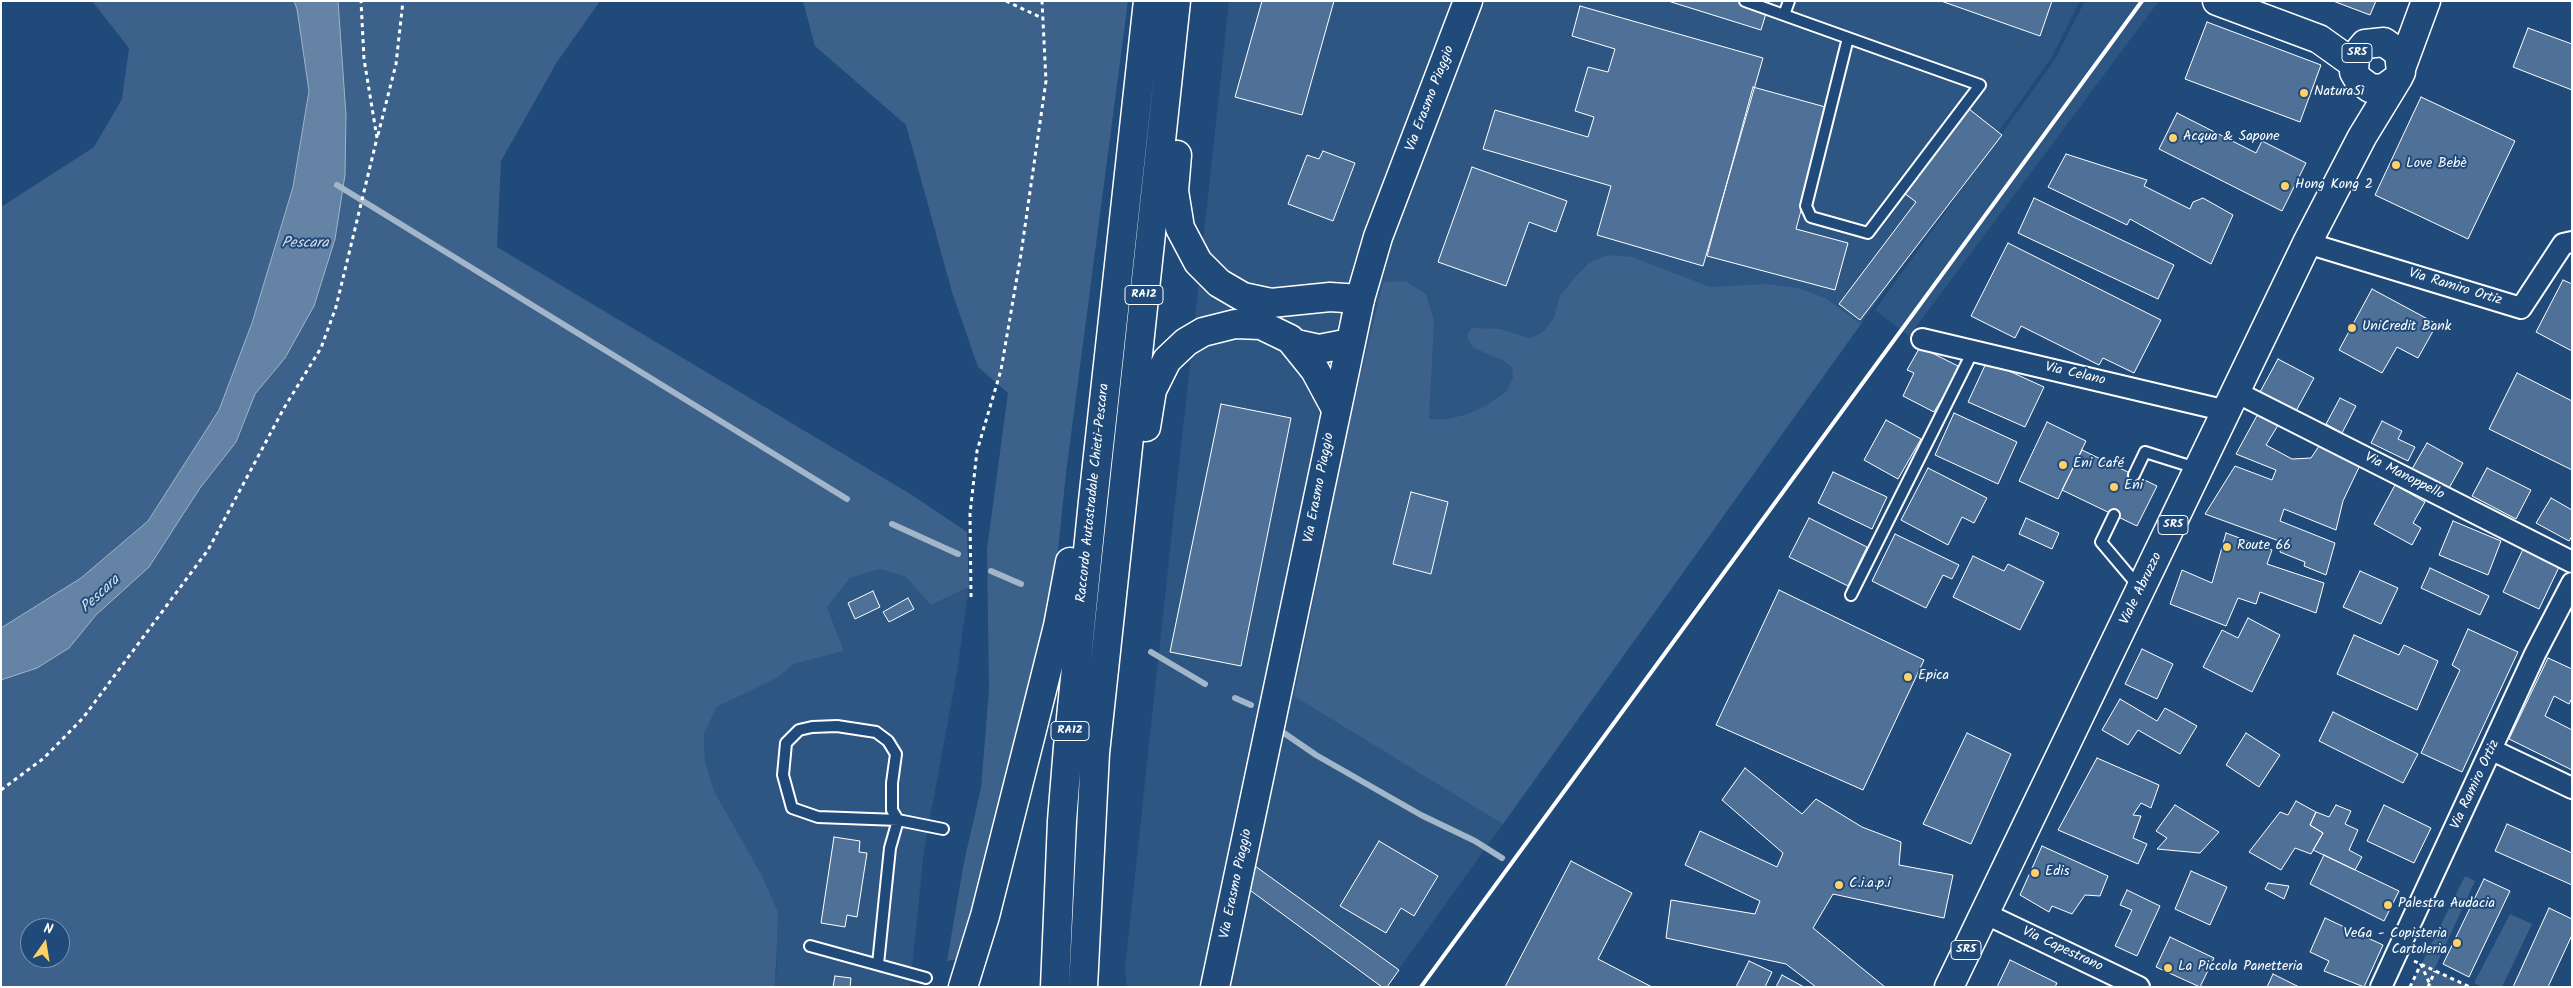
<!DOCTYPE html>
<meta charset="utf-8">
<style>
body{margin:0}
#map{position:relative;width:2573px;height:988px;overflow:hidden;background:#1f4a7a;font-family:Kalam,sans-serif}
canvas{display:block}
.frame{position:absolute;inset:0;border:2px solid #fff;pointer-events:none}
.north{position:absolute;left:20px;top:918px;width:50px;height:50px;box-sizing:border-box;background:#1f4a7a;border:1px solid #7992af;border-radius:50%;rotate:13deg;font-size:14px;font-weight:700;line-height:20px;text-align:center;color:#fff}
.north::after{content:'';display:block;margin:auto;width:18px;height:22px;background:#ffd166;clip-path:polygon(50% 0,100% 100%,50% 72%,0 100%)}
</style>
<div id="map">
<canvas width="2573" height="988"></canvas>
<div class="frame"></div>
<div class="north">N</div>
</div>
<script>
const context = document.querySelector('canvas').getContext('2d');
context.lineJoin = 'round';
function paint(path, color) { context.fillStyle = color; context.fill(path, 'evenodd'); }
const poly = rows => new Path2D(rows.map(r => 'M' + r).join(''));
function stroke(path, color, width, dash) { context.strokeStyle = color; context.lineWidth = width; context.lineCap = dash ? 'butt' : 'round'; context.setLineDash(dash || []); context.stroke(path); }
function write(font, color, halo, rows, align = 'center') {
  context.font = font + ' Kalam,sans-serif'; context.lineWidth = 4; context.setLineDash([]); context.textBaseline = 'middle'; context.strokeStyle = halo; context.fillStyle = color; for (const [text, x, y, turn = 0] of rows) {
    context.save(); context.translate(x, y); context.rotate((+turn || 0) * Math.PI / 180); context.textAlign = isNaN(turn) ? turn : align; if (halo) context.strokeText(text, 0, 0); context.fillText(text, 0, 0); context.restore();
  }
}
paint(poly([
 [1229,1,2080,1,2052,57,1386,987,1127,987,1125,968],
 [2085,1,2159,1,1909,336,1875,310,2054,61],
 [880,569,907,577,931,605,969,587,957,672,924,851,910,987,775,987,777,963,736,831,714,791,705,761,704,734,717,707,777,678,794,664,844,651,827,607,850,578]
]), '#2e5683');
paint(poly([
 [92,1,294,1,297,9,309,91,293,187,252,323,219,410,148,521,81,578,1,628,1,207,94,147,122,99,129,48],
 [338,1,600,1,557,62,501,161,497,247,912,495,967,532,969,587,931,605,906,577,880,569,850,578,827,607,844,651,794,664,777,678,717,707,704,734,705,761,714,791,762,876,778,912,775,987,1,987,1,680,37,668,69,648,96,615,149,567,200,488,236,442,255,394,285,358,345,175,346,115],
 [30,928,60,928,60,958,30,958],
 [803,1,1128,1,1066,473,1053,599,963,958,947,961,964,862,981,788,989,690,987,549,1008,393,978,367,952,292,906,125,815,46],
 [1607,255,1632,257,1710,287,1767,284,1798,288,1825,298,1861,324,1503,824,1294,696,1347,433,1383,282,1405,281,1426,294,1434,321,1429,419,1448,419,1468,414,1487,405,1506,392,1513,378,1512,367,1502,360,1474,348,1468,340,1468,333,1472,328,1500,329,1529,338,1542,333,1554,318,1560,296,1576,276,1589,263],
 [1410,493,1448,502,1430,574,1393,564],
 [2465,876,2475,881,2434,970,2470,987,2410,987],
 [2510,914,2532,924,2502,987,2482,987,2474,983]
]), '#3c618b');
const water = poly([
 [294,1,338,1,346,115,345,175,335,239,314,306,285,358,255,394,236,442,200,488,149,567,96,615,69,648,37,668,1,680,1,628,81,578,148,521,219,410,252,323,293,187,309,91,297,9,294,1]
]);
paint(water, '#6583a4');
stroke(water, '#a3b5c8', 1);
stroke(poly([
 [337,185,847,499],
 [892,524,958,554],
 [991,571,1021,584],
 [1151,652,1205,684],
 [1235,698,1251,705],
 [1284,733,1316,755,1421,815,1475,841,1502,858]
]), '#a3b5c8', 6);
const building = poly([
 [1262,1,1334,1,1302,115,1235,97,1262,1],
 [1668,1,1740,1,1767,10,1761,30,1668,1],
 [1941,1,2052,1,2040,36,1941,1],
 [2333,1,2376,1,2370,15,2333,1],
 [1580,6,1763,58,1703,266,1597,235,1611,186,1483,149,1495,110,1588,137,1594,117,1575,111,1588,67,1608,72,1615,49,1572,36,1580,6],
 [2207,22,2321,65,2300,122,2185,79,2207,22],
 [2528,28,2572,44,2572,90,2513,67,2528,28],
 [1753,87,1829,108,1796,229,1848,243,1835,290,1707,256,1753,87],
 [2421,97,2515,141,2468,239,2375,195,2421,97],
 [1969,109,2002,135,1860,320,1839,304,1916,202,1904,193,1969,109],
 [2177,113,2256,153,2262,141,2306,163,2282,211,2159,149,2177,113],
 [1323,151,1355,163,1333,221,1288,204,1307,155,1319,159,1323,151],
 [2066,154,2147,180,2144,186,2190,209,2193,202,2203,198,2233,215,2211,264,2130,219,2127,225,2048,187,2066,154],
 [1472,167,1567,201,1556,232,1529,222,1506,286,1438,262,1472,167],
 [2034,198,2174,265,2158,299,2018,233,2034,198],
 [2008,243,2161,320,2134,373,2103,358,2099,365,2021,326,2015,338,1971,316,2008,243],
 [2563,280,2572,284,2572,351,2536,332,2563,280],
 [2372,289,2437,324,2418,358,2397,347,2382,373,2339,350,2372,289],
 [1920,347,1958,366,1956,371,1958,372,1934,412,1903,396,1914,373,1907,370,1920,347],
 [2278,359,2314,378,2296,411,2260,392,2278,359],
 [1987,361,2044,387,2025,427,1968,402,1987,361],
 [2517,373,2572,401,2572,470,2489,429,2517,373],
 [2340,398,2356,406,2342,433,2326,424,2340,398],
 [1221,404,1291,418,1241,666,1170,652,1221,404],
 [2260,410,2280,422,2266,445,2292,459,2311,458,2323,440,2362,461,2343,501,2336,530,2284,509,2280,521,2335,543,2326,575,2304,566,2305,562,2280,552,2282,542,2205,514,2235,466,2272,480,2276,470,2236,454,2260,410],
 [1954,413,2017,442,1998,484,1935,455,1954,413],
 [1886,420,1921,439,1898,479,1864,460,1886,420],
 [2382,421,2402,431,2398,439,2415,447,2408,461,2371,443,2382,421],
 [2047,422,2086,441,2058,499,2019,481,2047,422],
 [2427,443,2463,463,2448,490,2412,469,2427,443],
 [2082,450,2157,486,2137,526,2062,490,2082,450],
 [1928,468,1987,498,1974,523,1962,517,1948,545,1901,520,1928,468],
 [2487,468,2531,490,2516,519,2472,496,2487,468],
 [1833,472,1887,497,1872,529,1818,503,1833,472],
 [2395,485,2425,502,2413,523,2421,528,2412,545,2374,524,2395,485],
 [1411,492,1448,502,1431,574,1393,564,1411,492],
 [2551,498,2572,510,2572,536,2569,541,2536,523,2551,498],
 [1809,518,1867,547,1848,586,1789,557,1809,518],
 [2026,518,2059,533,2052,549,2019,534,2026,518],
 [2453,521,2501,541,2488,575,2439,555,2453,521],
 [2226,533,2272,550,2267,564,2324,583,2316,613,2260,592,2256,604,2238,598,2226,626,2170,604,2182,570,2212,583,2226,533],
 [1895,534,1959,565,1952,579,1943,575,1926,608,1872,581,1895,534],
 [2524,547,2560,565,2539,609,2503,592,2524,547],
 [1973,556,2004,571,2008,564,2044,582,2020,630,1953,597,1973,556],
 [2430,568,2489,596,2480,615,2421,588,2430,568],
 [2360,571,2398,588,2381,624,2343,607,2360,571],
 [1779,590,1924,660,1863,790,1716,725,1779,590],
 [873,591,880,607,855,619,848,603,873,591],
 [908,598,914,609,889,622,883,612,908,598],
 [2248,618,2280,635,2252,692,2203,667,2222,630,2238,638,2248,618],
 [2468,629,2518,652,2462,772,2421,753,2460,670,2452,665,2468,629],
 [2354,635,2399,655,2404,645,2438,661,2417,710,2337,674,2354,635],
 [2142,649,2173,664,2157,699,2125,684,2142,649],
 [2548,658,2572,669,2572,698,2569,704,2554,696,2545,716,2572,730,2572,770,2509,739,2548,658],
 [2120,699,2157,721,2165,708,2197,726,2180,754,2138,730,2128,745,2102,730,2120,699],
 [2333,712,2418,754,2403,783,2319,741,2333,712],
 [1967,733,2011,754,1971,844,1923,824,1967,733],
 [2246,733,2280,755,2259,787,2226,765,2246,733],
 [2097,758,2159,785,2151,808,2141,803,2133,815,2141,816,2133,838,2147,844,2138,864,2058,830,2097,758],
 [1745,768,1802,814,1816,799,1862,827,1901,842,1899,865,1953,875,1944,918,1833,894,1813,928,1885,987,1816,987,1786,964,1666,938,1671,900,1755,914,1760,901,1685,865,1700,831,1777,867,1783,853,1722,800,1745,768],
 [2296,801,2316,812,2310,825,2323,833,2311,854,2295,848,2281,870,2249,852,2280,812,2288,815,2296,801],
 [2175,805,2219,832,2200,853,2157,849,2167,838,2156,831,2175,805],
 [2336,805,2351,811,2345,824,2358,830,2349,850,2362,857,2355,870,2313,850,2323,833,2310,825,2316,812,2329,817,2336,805],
 [2384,805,2431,828,2414,863,2367,841,2384,805],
 [2507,824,2572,853,2572,885,2495,851,2507,824],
 [834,837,860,841,859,852,867,853,857,917,847,915,845,927,821,923,834,837],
 [1379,841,1438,876,1414,916,1401,908,1386,933,1340,906,1379,841],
 [2042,846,2108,876,2100,896,2085,895,2072,914,2052,906,2049,912,2020,895,2042,846],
 [2324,855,2399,891,2384,921,2310,884,2324,855],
 [1571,861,1632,893,1598,959,1652,987,1505,987,1571,861],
 [1255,866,1399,970,1387,987,1382,987,1247,888,1255,866],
 [2191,871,2227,887,2210,925,2175,909,2191,871],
 [2484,879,2510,891,2469,977,2443,964,2484,879],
 [2268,883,2289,886,2284,899,2265,889,2268,883],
 [2127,890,2160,906,2137,956,2115,946,2132,910,2120,905,2127,890],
 [2549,908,2572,919,2572,935,2548,987,2513,987,2549,908],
 [2325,918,2383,945,2364,987,2324,971,2329,961,2310,952,2325,918],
 [2170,937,2214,958,2200,987,2156,967,2170,937],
 [2010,960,2057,983,2055,987,1997,987,2010,960],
 [1749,961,1772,972,1765,987,1736,987,1749,961],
 [2273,974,2299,987,2267,987,2273,974],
 [1782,975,1804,987,1776,987,1782,975],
 [835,976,851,978,850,987,833,987,835,976]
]);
paint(building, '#507197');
stroke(building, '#fff', 1);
const lane = poly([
 [1745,1,1784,15,1893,54,1980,85,1868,233,1811,217,1806,206,1848,38],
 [1784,15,1789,1],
 [2134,475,2145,452,2196,468],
 [2114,515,2101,542,2139,587],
 [1851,595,1973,351],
 [810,946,926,978],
 [878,964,890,848,898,820,818,817,792,808,783,775,786,743,799,730,812,727,837,726,876,732,888,741,896,754,892,783,892,810,898,820,943,829]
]);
const street = poly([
 [2307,243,2521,308,2563,244,2572,242],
 [1922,339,2227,411],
 [2236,392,2572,562],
 [2492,750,2572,788],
 [1984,913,2139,987],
 [2381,987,2535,654,2572,583]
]);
const secondary = poly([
 [2217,1,2319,39,2354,64],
 [1215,987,1360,299,1378,237,1468,1]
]);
const primary = poly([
 [2402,66,2426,1],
 [1949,987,2307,243,2362,137,2398,78,2401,72,2399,53,2384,42,2365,44,2355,56,2354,72,2358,79,2370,88,2383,89,2398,78]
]);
const highway = poly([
 [1177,155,1174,191,1180,228,1198,262,1219,283,1243,297,1271,303,1330,297,1360,299],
 [1296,344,1319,349,1350,343],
 [1146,427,1152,390,1167,360,1186,342,1203,332,1235,324,1261,325,1290,339,1315,370,1336,409],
 [963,987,985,916,1037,710,1058,626,1070,562],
 [1055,987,1062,821,1068,747,1093,501,1148,1],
 [1083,987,1095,753,1176,1]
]);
stroke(lane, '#fff', 14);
stroke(street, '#fff', 24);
stroke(secondary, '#fff', 31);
stroke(primary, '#fff', 31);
stroke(highway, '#fff', 31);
stroke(poly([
 [1006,1,1042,18],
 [378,135,396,64,403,1],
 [971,597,970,514,977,451,1001,370,1021,254,1046,81,1042,1],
 [1,790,44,758,83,718,208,550,284,408,321,348,336,307,377,138,364,59,361,1],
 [2414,961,2470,987],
 [2421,964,2431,987],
 [2410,987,2421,964],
 [2428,987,2435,971]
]), '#fff', 3, [4, 4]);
stroke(lane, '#1f4a7a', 10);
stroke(street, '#1f4a7a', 20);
stroke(secondary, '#1f4a7a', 28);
stroke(primary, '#1f4a7a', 28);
stroke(highway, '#1f4a7a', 28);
stroke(poly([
 [1421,987,2142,1]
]), '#fff', 4);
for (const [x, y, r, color] of [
 [2304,93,5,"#ffd166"],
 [2173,138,5,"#ffd166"],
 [2396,165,5,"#ffd166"],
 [2285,186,5,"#ffd166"],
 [2352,328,5,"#ffd166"],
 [2063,465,5,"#ffd166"],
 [2114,487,5,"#ffd166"],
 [2227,547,5,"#ffd166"],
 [1908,677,5,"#ffd166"],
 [2035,873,5,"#ffd166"],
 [1839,885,5,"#ffd166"],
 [2388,905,5,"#ffd166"],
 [2457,943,5,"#ffd166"],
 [2168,968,5,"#ffd166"]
]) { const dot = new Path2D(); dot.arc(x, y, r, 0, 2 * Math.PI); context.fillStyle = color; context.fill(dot); stroke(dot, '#1f4a7a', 2); }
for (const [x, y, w] of [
 [2357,53,30],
 [1144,295,38],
 [2173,525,30],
 [1070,731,38],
 [1966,950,30]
]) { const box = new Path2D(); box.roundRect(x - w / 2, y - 9.5, w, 19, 4); context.fillStyle = '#1f4a7a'; context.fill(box); stroke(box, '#fff', 1); }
write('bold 12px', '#fff', null, [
 ["SR5",2357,53],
 ["RA12",1144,295],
 ["SR5",2173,525],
 ["RA12",1070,731],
 ["SR5",1966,950]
]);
write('14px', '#fff', '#1f4a7a', [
 ["NaturaSì",2314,93],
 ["Acqua & Sapone",2183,138],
 ["Love Bebè",2406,165],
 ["Hong Kong 2",2295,186],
 ["UniCredit Bank",2362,328],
 ["Eni Café",2073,465],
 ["Eni",2124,487],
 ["Route 66",2237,547],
 ["Epica",1918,677],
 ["Edis",2045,873],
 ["C.i.a.p.i",1849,885],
 ["Palestra Audacia",2398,905],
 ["VeGa - Copisteria",2447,935,"right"],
 ["Cartoleria",2447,951,"right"],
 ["La Piccola Panetteria",2178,968]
], 'left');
write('14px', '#fff', '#1f4a7a', [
 ["Via Erasmo Piaggio",1431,99,-69],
 ["Via Ramiro Ortiz",2455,288,17],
 ["Via Celano",2075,375,13],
 ["Via Manoppello",2404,477,27],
 ["Via Erasmo Piaggio",1320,488,-79],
 ["Raccordo Autostradale Chieti-Pescara",1094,493,-84],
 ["Viale Abruzzo",2142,589,-64],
 ["Via Ramiro Ortiz",2476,785,-65],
 ["Via Erasmo Piaggio",1237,884,-78],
 ["Via Capestrano",2062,950,25]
]);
write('italic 15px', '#d8e0e8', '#1f4a7a', [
 ["Pescara",305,244],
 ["Pescara",101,595,-43]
]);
</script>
